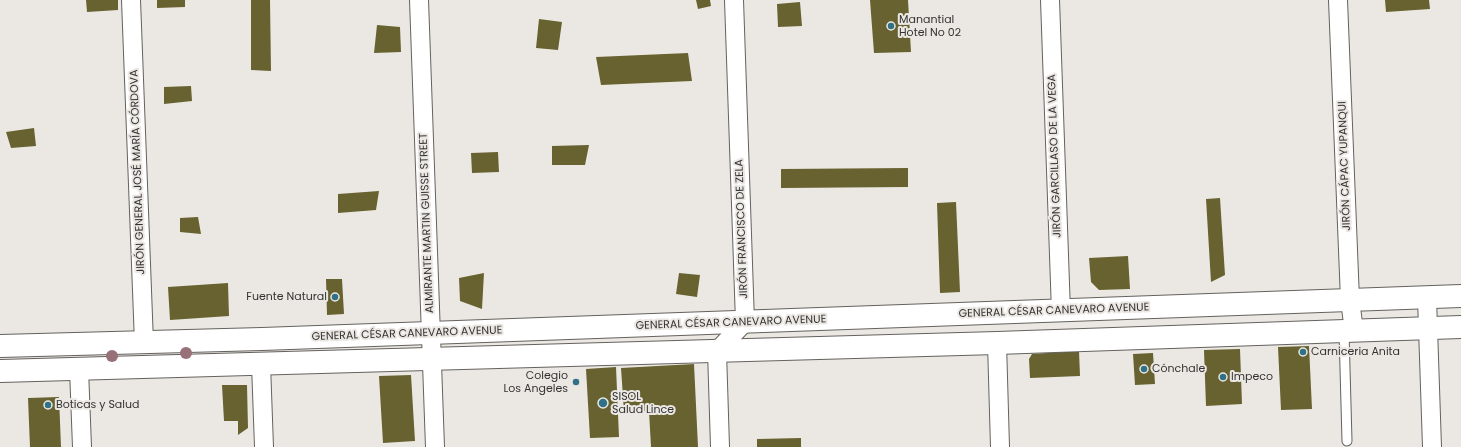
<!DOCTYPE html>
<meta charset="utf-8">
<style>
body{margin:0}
canvas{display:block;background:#ebe8e4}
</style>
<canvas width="1461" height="447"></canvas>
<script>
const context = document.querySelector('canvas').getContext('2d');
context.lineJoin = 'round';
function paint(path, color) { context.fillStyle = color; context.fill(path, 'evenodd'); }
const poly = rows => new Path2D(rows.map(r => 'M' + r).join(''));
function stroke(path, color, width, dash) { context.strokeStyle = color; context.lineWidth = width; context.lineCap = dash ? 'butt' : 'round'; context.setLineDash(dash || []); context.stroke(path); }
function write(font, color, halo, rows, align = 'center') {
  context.font = font + ' Poppins,sans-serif'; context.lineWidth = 4; context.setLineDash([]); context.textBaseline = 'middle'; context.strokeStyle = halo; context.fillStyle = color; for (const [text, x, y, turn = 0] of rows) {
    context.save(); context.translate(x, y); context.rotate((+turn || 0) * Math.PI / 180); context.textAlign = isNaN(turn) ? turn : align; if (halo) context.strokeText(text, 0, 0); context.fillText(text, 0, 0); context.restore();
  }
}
paint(poly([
 [86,0,118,0,118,10,87,12],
 [157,0,185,0,185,7,157,8],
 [251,0,270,0,271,71,251,70],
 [696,0,710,0,711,6,698,9],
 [870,0,908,0,911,52,874,53],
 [1385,0,1429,0,1430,9,1386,12],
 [800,2,802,26,778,27,777,4],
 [539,19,562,22,558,50,536,48],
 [377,25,400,27,401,52,374,53],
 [688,53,692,81,601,85,596,57],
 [191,86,192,101,164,104,164,87],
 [34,128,36,146,11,148,6,132],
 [589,145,585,165,552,165,552,146],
 [498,152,499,172,472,173,471,153],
 [908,168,908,187,781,188,781,169],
 [379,191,376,210,338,213,338,194],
 [1220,198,1225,275,1211,282,1206,199],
 [956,202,960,292,940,293,937,203],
 [198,217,201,234,180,232,180,218],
 [1128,256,1130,289,1099,290,1091,282,1089,258],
 [484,273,482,309,460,301,459,278],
 [679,273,700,275,697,297,676,294],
 [326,279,342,279,344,314,327,315],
 [228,283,229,316,170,320,168,287],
 [1309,346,1312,409,1281,410,1278,347],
 [1240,349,1242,404,1206,406,1204,350],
 [1079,351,1080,376,1030,378,1029,359,1032,354],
 [1153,353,1155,384,1135,385,1133,354],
 [694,364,698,447,651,447,649,411,624,412,621,368],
 [616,367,619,437,590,438,586,369],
 [411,375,415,441,383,443,379,376],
 [222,385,247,385,248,428,238,435,238,421,224,421],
 [59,397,61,447,30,447,28,398],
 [801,438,801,447,757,447,757,439]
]), '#676230');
const lane = poly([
 [1344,332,1347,441]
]);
const street = poly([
 [131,0,144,343],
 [419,0,435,447],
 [1050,0,1061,312],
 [1338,0,1350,300,1354,331],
 [1427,298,1432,447],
 [997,343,1000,447],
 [261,364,264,447],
 [79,369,82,447],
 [720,447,717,351,745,322,734,0]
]);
const secondary = poly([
 [0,346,262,339,1461,296],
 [0,371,997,343,1461,327]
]);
stroke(lane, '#65625e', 11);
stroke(street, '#65625e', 20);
stroke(secondary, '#65625e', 24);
stroke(lane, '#fff', 9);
stroke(street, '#fff', 18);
stroke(secondary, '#fff', 22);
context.fillStyle = '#987077';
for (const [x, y] of [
 [186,353],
 [112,356]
]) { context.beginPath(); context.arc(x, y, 6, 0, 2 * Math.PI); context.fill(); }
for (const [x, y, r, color] of [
 [891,26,4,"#317185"],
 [335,297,4,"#317185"],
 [1303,352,4,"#317185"],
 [1144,369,4,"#317185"],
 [1223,377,4,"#317185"],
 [576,382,4,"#317185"],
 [603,403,5,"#317185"],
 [48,405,4,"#317185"]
]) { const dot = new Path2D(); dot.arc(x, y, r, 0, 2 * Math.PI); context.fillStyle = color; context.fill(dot); stroke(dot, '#ebe8e4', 1.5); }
write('11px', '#343331', '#ebe8e4', [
 ["Manantial",899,20],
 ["Hotel No 02",899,33],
 ["Fuente Natural",327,297,"right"],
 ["Carniceria Anita",1311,352],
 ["Cónchale",1152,369],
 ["Colegio",568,376,"right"],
 ["Los Angeles",568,389,"right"],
 ["Impeco",1231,377],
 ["SISOL",612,397],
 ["Salud Lince",612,410],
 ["Boticas y Salud",56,405]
], 'left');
write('11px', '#343331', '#ebe8e4', [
 ["JIRÓN GARCILLASO DE LA VEGA",1055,156,-92],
 ["JIRÓN CÁPAC YUPANQUI",1345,166,-92],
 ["JIRÓN GENERAL JOSÉ MARÍA CÓRDOVA",138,172,-92],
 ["ALMIRANTE MARTIN GUISSE STREET",427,223,-92],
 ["JIRÓN FRANCISCO DE ZELA",742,229,-92],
 ["GENERAL CÉSAR CANEVARO AVENUE",1054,311,-2],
 ["GENERAL CÉSAR CANEVARO AVENUE",731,323,-2],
 ["GENERAL CÉSAR CANEVARO AVENUE",407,334,-2]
]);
</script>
